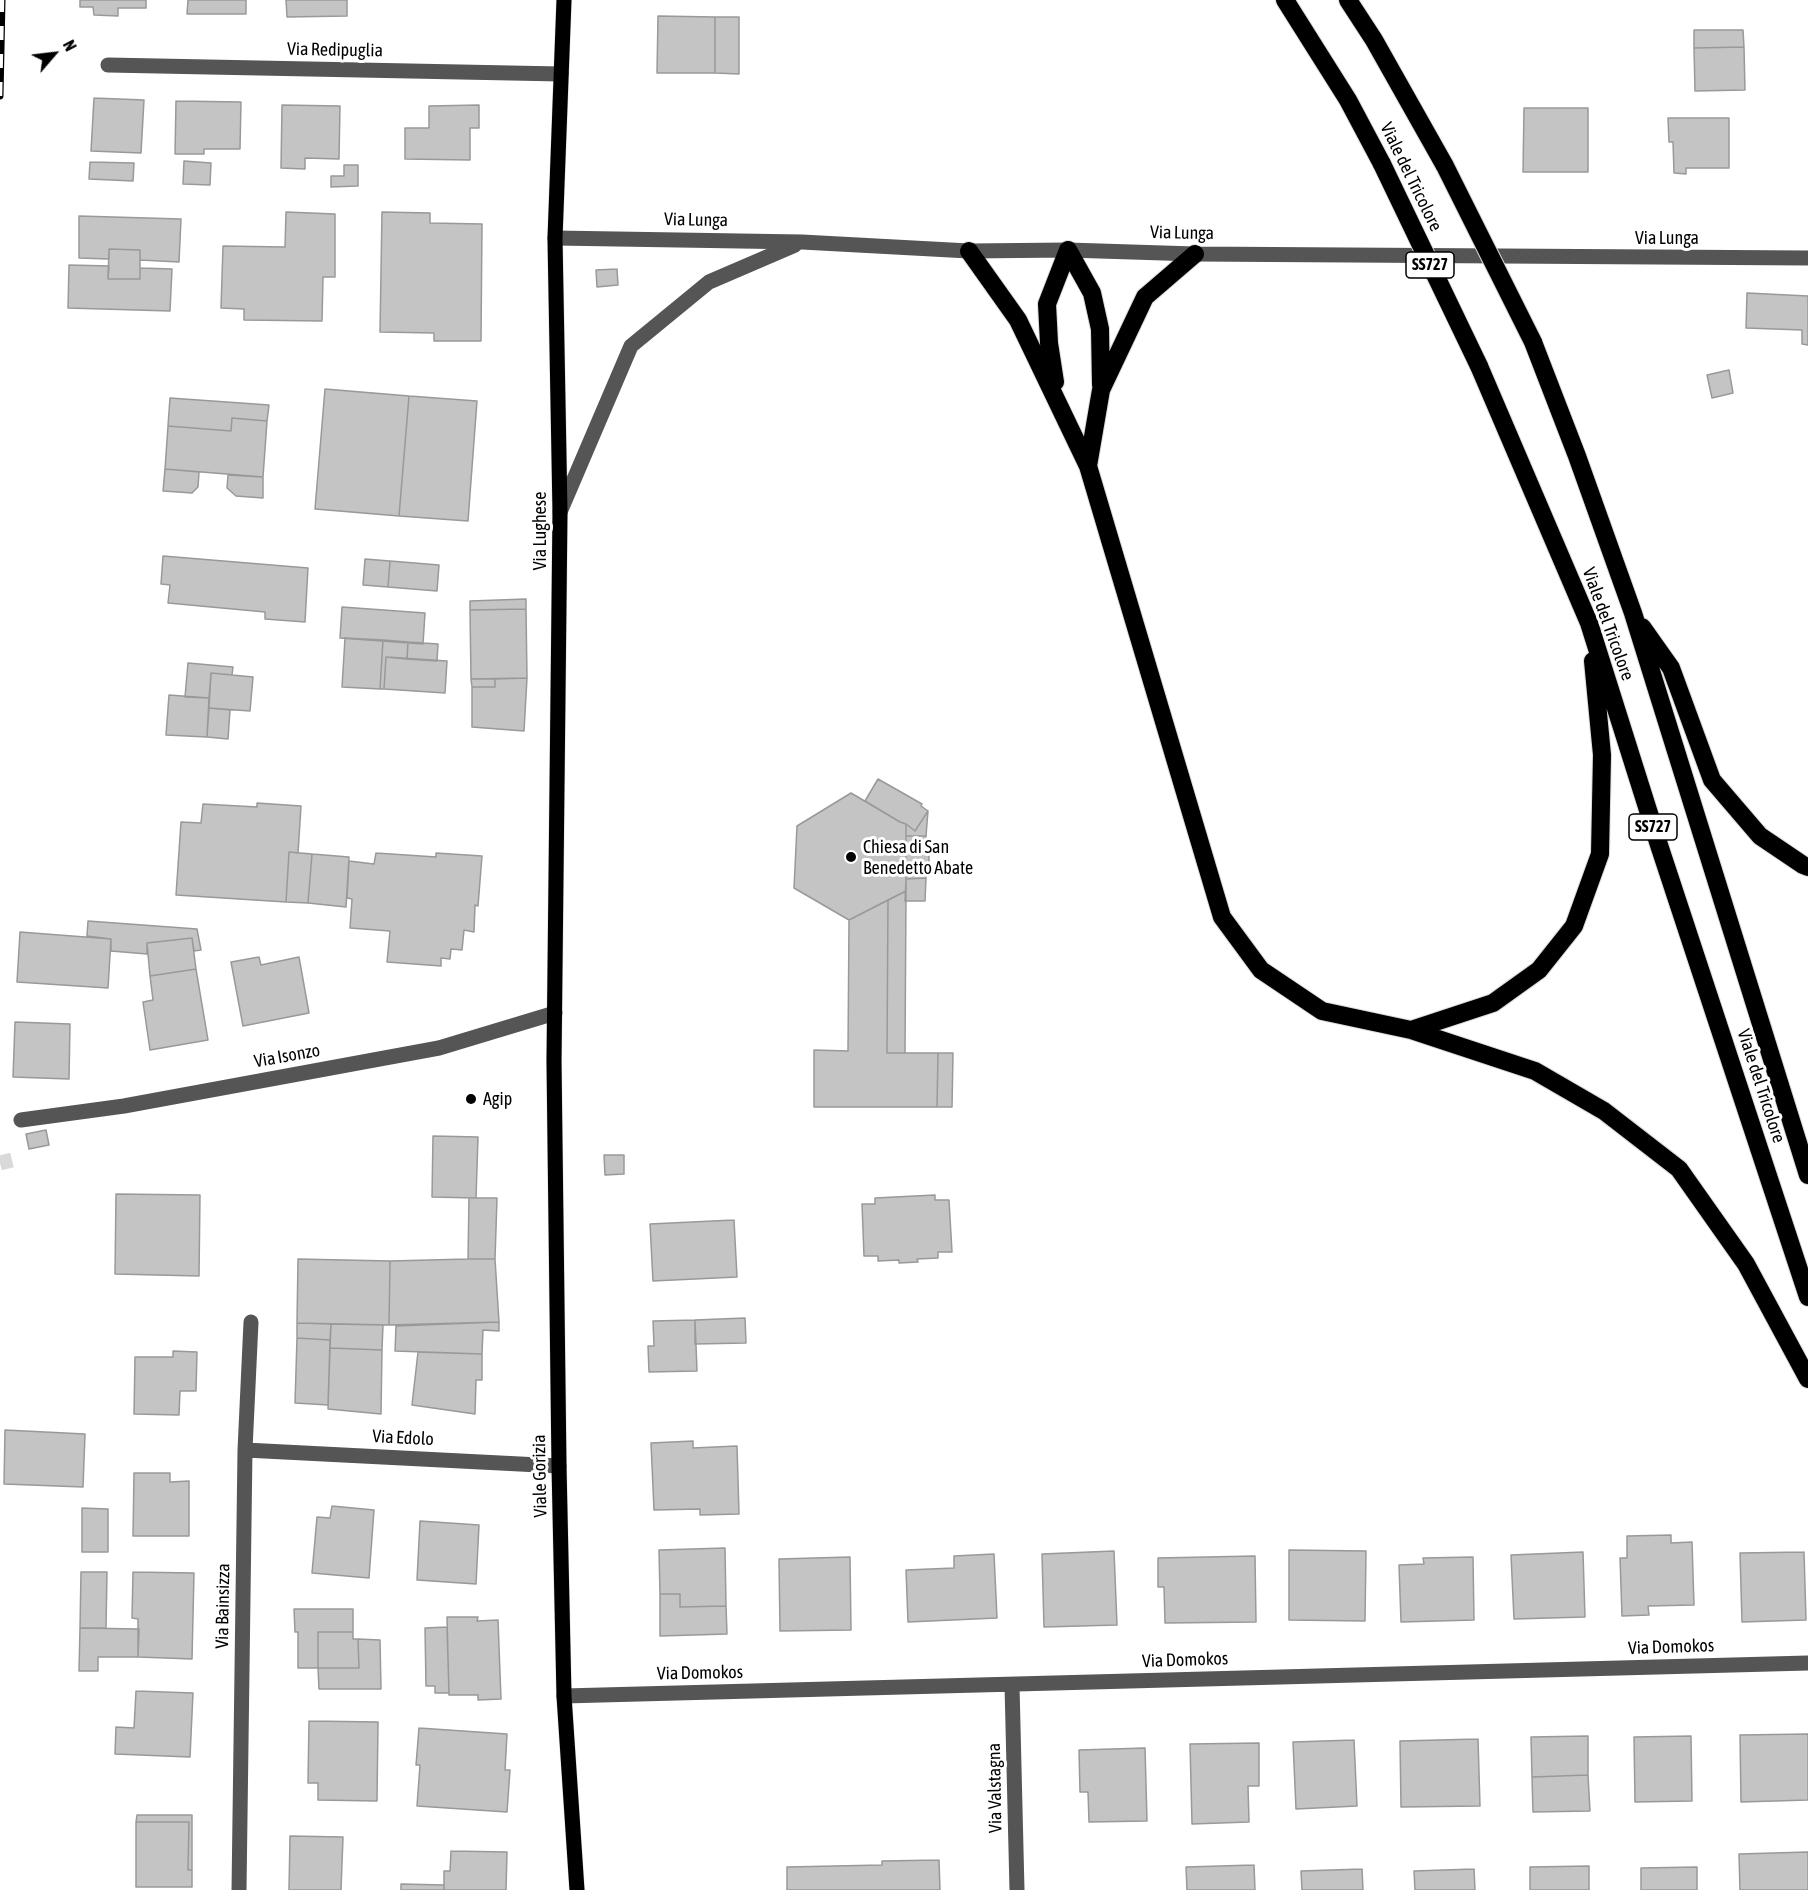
<!DOCTYPE html>
<style>
body{margin:0}
#map{position:relative;width:1808px;height:1890px;overflow:hidden;background:#fff;font-family:"Asap Condensed",sans-serif}
canvas{display:block}
.north{position:absolute;left:24px;top:24px;width:60px;height:60px;-webkit-text-stroke:4px #fff;paint-order:stroke;rotate:62deg;font-size:16px;font-weight:700;line-height:24px;text-align:center;color:#000}
.north::after{content:'';display:block;margin:auto;width:21px;height:27px;background:#000;clip-path:polygon(50% 0,100% 100%,50% 72%,0 100%)}
</style>
<div id="map">
<canvas width="1808" height="1890"></canvas>
<div class="north">N</div>
</div>
<script>
const context = document.querySelector('canvas').getContext('2d');
context.lineJoin = 'round';
function paint(path, color) { context.fillStyle = color; context.fill(path, 'evenodd'); }
const poly = rows => new Path2D(rows.map(r => 'M' + r).join(''));
function stroke(path, color, width, dash) { context.strokeStyle = color; context.lineWidth = width; context.lineCap = dash ? 'butt' : 'round'; context.setLineDash(dash || []); context.stroke(path); }
function write(font, color, halo, rows, align = 'center') {
  context.font = font + ' "Asap Condensed",sans-serif'; context.lineWidth = 6; context.setLineDash([]); context.textBaseline = 'middle'; context.strokeStyle = halo; context.fillStyle = color; for (const [text, x, y, turn = 0] of rows) {
    context.save(); context.translate(x, y); context.rotate((+turn || 0) * Math.PI / 180); context.textAlign = isNaN(turn) ? turn : align; if (halo) context.strokeText(text, 0, 0); context.fillText(text, 0, 0); context.restore();
  }
}
const building = poly([
 [80,0,146,0,146,8,118,8,118,16,94,15,93,7,80,7,80,0],
 [188,0,246,0,246,14,187,14,188,0],
 [286,0,347,0,347,16,287,17,286,0],
 [658,16,715,17,715,73,657,73,658,16],
 [715,17,739,17,739,74,715,73,715,17],
 [1694,30,1743,30,1744,47,1694,48,1694,30],
 [1744,47,1745,90,1695,91,1694,48,1744,47],
 [94,98,144,100,141,153,91,151,94,98],
 [176,101,241,102,240,149,204,149,204,154,175,154,176,101],
 [282,105,340,106,339,159,305,158,305,169,281,168,282,105],
 [479,105,479,128,470,128,470,160,405,159,405,128,429,128,429,106,479,105],
 [1524,108,1588,108,1588,172,1523,172,1524,108],
 [1668,118,1729,118,1729,168,1686,168,1686,174,1674,173,1673,142,1669,142,1668,118],
 [184,161,211,163,210,185,183,184,184,161],
 [90,162,134,163,133,181,89,179,90,162],
 [344,165,358,165,358,186,331,187,331,176,344,176,344,165],
 [286,212,335,214,335,277,323,277,322,321,244,320,244,309,221,308,223,246,285,247,286,212],
 [382,212,430,213,430,223,482,224,481,341,434,341,434,333,380,332,382,212],
 [79,216,181,219,179,262,140,260,140,250,109,249,109,259,79,258,79,216],
 [109,249,140,250,140,279,108,279,109,249],
 [69,265,109,266,108,279,140,279,140,268,172,269,170,311,68,308,69,265],
 [617,269,618,285,597,287,596,270,617,269],
 [1747,293,1808,296,1808,345,1802,344,1802,330,1746,328,1747,293],
 [1729,370,1733,393,1712,398,1707,375,1729,370],
 [325,389,409,396,399,516,315,509,325,389],
 [409,396,477,401,468,521,399,516,409,396],
 [170,398,269,405,267,421,232,418,231,431,168,426,170,398],
 [232,418,267,421,263,477,165,469,168,426,231,431,232,418],
 [165,469,199,472,198,487,192,493,163,491,165,469],
 [228,475,263,477,263,498,236,496,227,488,228,475],
 [163,556,308,568,305,622,265,619,265,612,168,603,170,585,161,584,163,556],
 [365,559,390,561,388,587,363,585,365,559],
 [390,561,439,565,437,591,388,587,390,561],
 [526,599,526,609,470,610,470,601,526,599],
 [342,607,425,613,423,644,340,638,342,607],
 [526,609,527,678,471,679,470,610,526,609],
 [345,638,383,640,380,689,342,687,345,638],
 [383,640,408,642,407,659,386,657,384,689,380,689,383,640],
 [408,642,438,644,437,661,407,659,408,642],
 [386,657,447,661,445,693,384,689,386,657],
 [188,663,233,667,232,675,211,673,209,698,185,697,188,663],
 [211,673,253,677,250,711,209,708,211,673],
 [527,678,524,731,472,727,472,687,495,687,495,679,527,678],
 [471,679,495,679,495,687,472,687,471,679],
 [169,695,209,698,207,737,166,735,169,695],
 [209,708,230,710,228,739,207,737,209,708],
 [878,779,922,804,921,806,928,811,915,831,906,824,900,822,865,801,878,779],
 [851,793,900,822,906,824,906,891,849,920,794,888,797,826,851,793],
 [257,803,301,806,298,853,289,852,286,902,176,895,181,822,201,823,203,804,257,807,257,803],
 [928,811,926,836,906,836,906,824,915,831,928,811],
 [906,836,926,836,927,848,929,849,929,868,926,868,926,878,906,879,906,836],
 [289,852,312,854,308,903,286,902,289,852],
 [376,853,436,857,436,853,482,856,478,906,475,905,474,932,464,930,462,950,451,949,450,959,441,958,441,966,387,962,390,931,350,928,352,899,347,898,349,861,374,864,376,853],
 [312,854,349,857,346,907,308,903,312,854],
 [926,878,925,901,905,901,906,879,926,878],
 [906,891,905,1053,887,1053,888,900,906,891],
 [888,900,887,1053,938,1053,937,1107,814,1107,814,1050,848,1051,849,920,888,900],
 [88,921,197,929,201,950,194,951,192,938,147,943,147,954,111,951,111,939,87,936,88,921],
 [20,932,111,939,108,988,17,982,20,932],
 [192,938,196,969,150,976,147,943,192,938],
 [259,957,261,965,299,957,309,1013,243,1026,231,962,259,957],
 [196,969,208,1040,150,1050,143,1002,153,1000,150,976,196,969],
 [15,1022,70,1024,69,1079,13,1077,15,1022],
 [938,1053,953,1053,952,1107,937,1107,938,1053],
 [46,1130,49,1145,29,1149,26,1134,46,1130],
 [433,1136,478,1137,476,1198,432,1197,433,1136],
 [604,1155,624,1155,624,1174,605,1175,604,1155],
 [116,1194,200,1195,199,1276,115,1274,116,1194],
 [935,1195,935,1200,949,1200,952,1252,938,1252,938,1258,917,1259,918,1262,899,1263,899,1260,878,1261,878,1256,864,1256,862,1204,875,1204,875,1198,935,1195],
 [469,1198,497,1198,495,1259,468,1259,469,1198],
 [734,1220,737,1277,653,1281,650,1224,734,1220],
 [298,1259,390,1261,389,1325,297,1323,298,1259],
 [468,1259,495,1259,499,1322,389,1325,390,1261,468,1259],
 [745,1318,746,1343,695,1344,695,1320,745,1318],
 [695,1320,697,1371,649,1372,648,1346,654,1346,653,1321,695,1320],
 [499,1322,499,1331,483,1330,482,1354,395,1351,396,1326,499,1322],
 [297,1323,331,1324,330,1340,297,1338,297,1323],
 [331,1324,383,1325,382,1350,330,1348,331,1324],
 [297,1338,330,1340,328,1405,295,1403,297,1338],
 [330,1348,382,1350,381,1414,328,1409,330,1348],
 [173,1351,197,1352,196,1391,180,1391,179,1415,134,1414,135,1357,173,1357,173,1351],
 [418,1352,482,1354,482,1380,476,1380,475,1414,412,1405,418,1352],
 [5,1430,85,1434,83,1487,4,1484,5,1430],
 [693,1441,693,1448,737,1446,739,1514,700,1515,700,1509,654,1510,651,1443,693,1441],
 [134,1473,170,1473,170,1482,189,1481,189,1536,133,1536,134,1473],
 [332,1506,374,1510,369,1578,312,1573,317,1517,330,1518,332,1506],
 [82,1508,108,1509,108,1552,82,1552,82,1508],
 [420,1521,479,1525,476,1584,417,1580,420,1521],
 [1671,1535,1671,1543,1692,1542,1694,1605,1648,1606,1649,1615,1622,1616,1620,1558,1627,1558,1627,1536,1671,1535],
 [725,1548,726,1606,680,1607,680,1594,660,1594,659,1550,725,1548],
 [1289,1550,1366,1551,1365,1621,1289,1620,1289,1550],
 [1114,1551,1117,1625,1044,1627,1042,1554,1114,1551],
 [1583,1552,1585,1617,1514,1619,1511,1555,1583,1552],
 [1804,1552,1806,1620,1742,1622,1740,1553,1804,1552],
 [994,1554,997,1618,908,1622,906,1570,954,1568,954,1556,994,1554],
 [1255,1556,1256,1622,1165,1623,1164,1587,1158,1587,1158,1558,1255,1556],
 [850,1557,851,1630,780,1631,779,1559,850,1557],
 [1473,1557,1474,1620,1401,1622,1399,1565,1424,1564,1423,1558,1473,1557],
 [81,1572,107,1572,106,1628,80,1628,81,1572],
 [133,1572,194,1573,192,1659,138,1657,138,1619,132,1618,133,1572],
 [660,1594,680,1594,680,1607,726,1606,727,1634,660,1636,660,1594],
 [294,1609,353,1609,353,1632,318,1632,318,1668,298,1668,298,1632,295,1632,294,1609],
 [447,1617,478,1617,477,1621,498,1620,501,1699,478,1700,478,1695,449,1695,447,1617],
 [447,1627,449,1693,435,1693,435,1686,426,1686,425,1628,447,1627],
 [80,1628,139,1629,138,1657,98,1657,98,1671,79,1671,80,1628],
 [318,1632,353,1632,353,1639,358,1639,359,1668,318,1668,318,1632],
 [358,1639,380,1640,381,1689,319,1689,318,1668,359,1668,358,1639],
 [136,1691,193,1693,190,1757,115,1754,116,1727,134,1728,136,1691],
 [309,1721,378,1722,377,1801,318,1800,318,1783,308,1783,309,1721],
 [419,1728,507,1734,505,1770,510,1770,507,1812,417,1806,420,1765,416,1765,419,1728],
 [1808,1734,1808,1800,1741,1802,1740,1735,1808,1734],
 [1588,1736,1588,1775,1532,1777,1531,1737,1588,1736],
 [1691,1736,1692,1801,1635,1802,1634,1737,1691,1736],
 [1478,1739,1480,1806,1401,1807,1400,1741,1478,1739],
 [1354,1740,1357,1806,1296,1809,1293,1742,1354,1740],
 [1259,1743,1259,1786,1248,1786,1249,1822,1192,1824,1190,1744,1259,1743],
 [1145,1748,1147,1821,1089,1822,1088,1792,1080,1792,1079,1750,1145,1748],
 [1588,1775,1590,1811,1533,1812,1532,1777,1588,1775],
 [137,1815,192,1815,192,1870,188,1870,189,1822,136,1822,137,1815],
 [136,1822,189,1822,188,1870,192,1870,192,1887,136,1887,136,1822],
 [290,1836,343,1837,341,1890,289,1890,290,1836],
 [451,1851,507,1852,506,1890,444,1890,444,1871,450,1871,451,1851],
 [1808,1852,1808,1890,1740,1890,1739,1854,1808,1852],
 [939,1860,940,1890,787,1890,787,1867,882,1865,882,1861,939,1860],
 [1254,1865,1255,1890,1187,1890,1186,1867,1254,1865],
 [1589,1866,1589,1890,1530,1890,1530,1867,1589,1866],
 [1697,1867,1697,1890,1641,1890,1641,1868,1697,1867],
 [1362,1869,1363,1890,1302,1890,1301,1871,1362,1869],
 [1474,1869,1475,1890,1415,1890,1414,1871,1474,1869],
 [401,1884,444,1885,444,1890,401,1890,401,1884]
]);
paint(building, '#c4c4c4');
stroke(building, '#999', 1.5);
stroke(poly([
 [0,1163,12,1160]
]), '#d9d9d9', 15, [15, 8]);
const major = poly([
 [564,0,555,238,560,512,554,1061,559,1466,564,1696,577,1890]
]);
const highway = poly([
 [1285,0,1348,100,1382,164],
 [1348,0,1374,40,1445,166],
 [1068,250,1092,293,1100,329,1101,385],
 [969,251,1018,320,1088,466,1222,917,1261,970,1322,1011,1411,1030,1535,1071,1604,1111,1679,1169,1746,1264,1808,1379],
 [1533,342,1577,456,1633,613,1808,1175],
 [1479,366,1589,623,1659,845,1808,1297],
 [1055,382,1049,343,1047,304,1068,250],
 [1088,466,1101,390,1145,297,1195,254],
 [1642,627,1671,668,1712,780,1760,836,1803,865,1808,867],
 [1411,1030,1493,1003,1539,970,1574,926,1600,854,1602,755,1593,661]
]);
stroke(major, '#dbdbdb', 16);
stroke(highway, '#dbdbdb', 20);
stroke(poly([
 [108,65,561,74],
 [555,238,802,242,969,251,1068,250,1195,254,1808,258],
 [560,512,631,346,709,282,795,245],
 [21,1120,124,1106,439,1048,555,1013],
 [245,1450,559,1466],
 [1012,1685,1017,1890],
 [564,1696,1808,1663],
 [239,1890,245,1450,251,1322]
]), '#555', 15);
stroke(major, '#000', 15);
stroke(highway, '#000', 18);
const rail = poly([
 [0,96,2,0]
]);
stroke(rail, '#000', 7);
stroke(rail, '#fff', 4.5, [14]);
const highwayBridge = poly([
 [1382,164,1479,366],
 [1445,166,1533,342]
]);
stroke(highwayBridge, '#dbdbdb', 20, []);
stroke(highwayBridge, '#000', 18);
for (const [x, y, r, color] of [
 [851,857,6,"#000"],
 [471,1099,6,"#000"]
]) { const dot = new Path2D(); dot.arc(x, y, r, 0, 2 * Math.PI); context.fillStyle = color; context.fill(dot); stroke(dot, '#fff', 2); }
for (const [x, y, w] of [
 [1430,265,48],
 [1653,827,48]
]) { const box = new Path2D(); box.roundRect(x - w / 2, y - 13, w, 26, 4.5); context.fillStyle = '#fff'; context.fill(box); stroke(box, '#000', 1.5); }
write('bold 16px', '#000', null, [
 ["SS727",1430,265],
 ["SS727",1653,827]
]);
write('18px', '#000', '#fff', [
 ["Via Redipuglia",335,50,1],
 ["Viale del Tricolore",1411,177,64],
 ["Via Lunga",696,220,1],
 ["Via Lunga",1182,233,1],
 ["Via Lunga",1667,238],
 ["Via Lughese",540,531,-90],
 ["Viale del Tricolore",1608,624,70],
 ["Via Isonzo",287,1056,-10],
 ["Viale del Tricolore",1761,1086,72],
 ["Via Edolo",403,1438,3],
 ["Viale Gorizia",540,1476,-91],
 ["Via Bainsizza",223,1606,-89],
 ["Via Domokos",1671,1647,-2],
 ["Via Domokos",1185,1660,-2],
 ["Via Domokos",700,1673,-1],
 ["Via Valstagna",995,1788,-91]
]);
write('18px', '#000', '#fff', [
 ["Chiesa di San",863,847],
 ["Benedetto Abate",863,868],
 ["Agip",483,1099]
], 'left');
</script>
